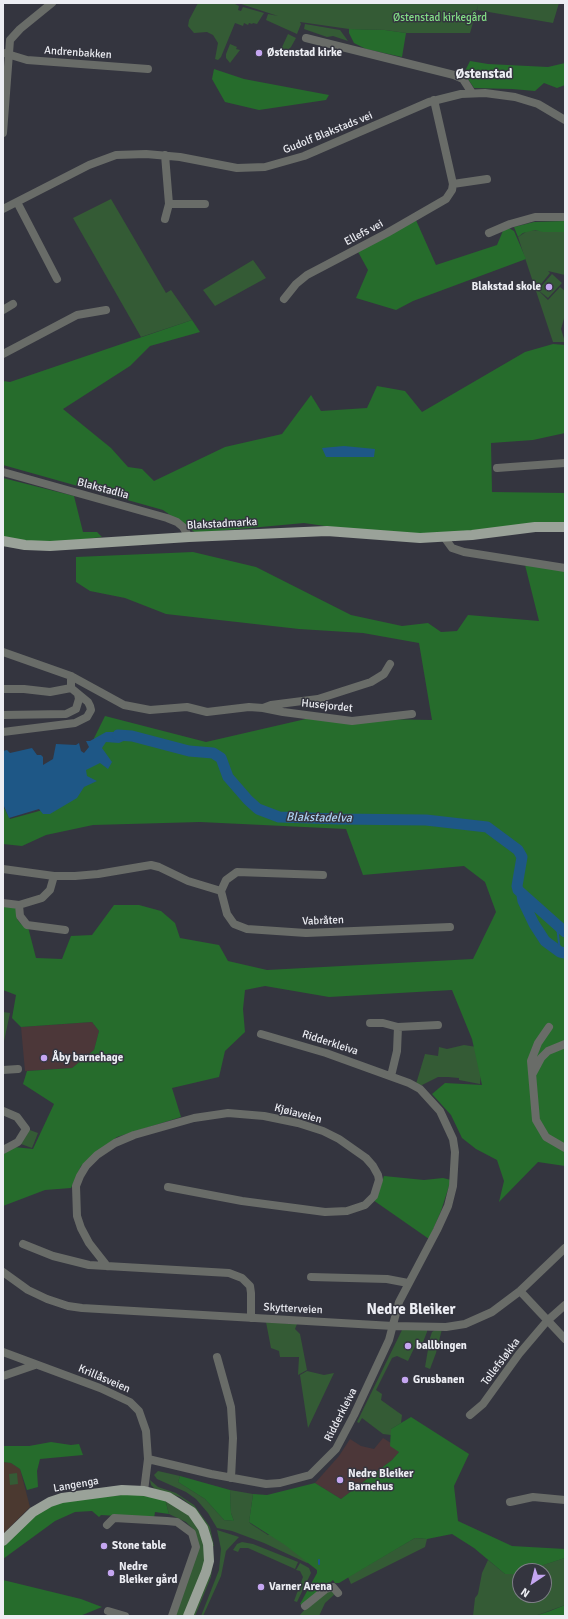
<!DOCTYPE html>
<meta charset="utf-8">
<style>
body{margin:0}
#map{position:relative;width:568px;height:1619px;overflow:hidden;background:#34353f;font-family:Signika,sans-serif}
canvas{display:block}
.frame{position:absolute;inset:0;border:4px solid #ecedf3;pointer-events:none}
.north{position:absolute;left:512px;top:1563px;width:40px;height:40px;box-sizing:border-box;background:#34353f;border:1px solid #7e7f87;border-radius:50%;rotate:215deg;font-size:11px;font-weight:700;line-height:16px;text-align:center;color:#ecedf3}
.north::after{content:'';display:block;margin:auto;width:14px;height:18px;background:#c5a6f1;clip-path:polygon(50% 0,100% 100%,50% 72%,0 100%)}
</style>
<div id="map">
<canvas width="568" height="1619"></canvas>
<div class="frame"></div>
<div class="north">N</div>
</div>
<script>
const context = document.querySelector('canvas').getContext('2d');
context.lineJoin = 'round';
function paint(path, color) { context.fillStyle = color; context.fill(path, 'evenodd'); }
const poly = rows => new Path2D(rows.map(r => 'M' + r).join(''));
function stroke(path, color, width, dash) { context.strokeStyle = color; context.lineWidth = width; context.lineCap = dash ? 'butt' : 'round'; context.setLineDash(dash || []); context.stroke(path); }
function write(font, color, halo, rows, align = 'center') {
  context.font = font + ' Signika,sans-serif'; context.lineWidth = 3; context.setLineDash([]); context.textBaseline = 'middle'; context.strokeStyle = halo; context.fillStyle = color; for (const [text, x, y, turn = 0] of rows) {
    context.save(); context.translate(x, y); context.rotate((+turn || 0) * Math.PI / 180); context.textAlign = isNaN(turn) ? turn : align; if (halo) context.strokeText(text, 0, 0); context.fillText(text, 0, 0); context.restore();
  }
}
paint(poly([
 [3,1462,11,1463,20,1469,30,1507,3,1534]
]), '#4b3930');
paint(poly([
 [92,1022,99,1031,94,1050,72,1068,25,1071,21,1027],
 [383,1438,391,1443,399,1452,392,1460,341,1499,315,1483,339,1456,350,1439,361,1446,374,1449]
]), '#4c3739');
paint(poly([
 [198,3,233,3,239,6,238,10,241,11,243,7,264,13,257,24,253,23,252,24,249,23,248,25,244,23,243,26,235,23,221,57,218,60,215,59,218,43,213,35,207,32,194,33,188,26,189,20],
 [238,3,559,3,553,23,477,10,478,5,470,33,406,33,385,30,349,29,300,22,301,24,297,34,266,20,268,14,278,16],
 [305,24,340,30,348,41,333,36,327,37,304,29],
 [288,34,296,38,291,47,281,57,278,56],
 [230,44,237,47,236,49,240,50,230,63,226,58,226,54],
 [111,199,166,293,171,290,192,320,141,337,73,218],
 [529,230,565,232,565,275,548,271,550,273,537,289,548,300,560,287,565,291,565,315,561,329,565,342,553,342,518,237],
 [253,260,266,278,215,306,203,290],
 [552,274,562,283,548,298,538,290],
 [3,1012,10,1013,3,1046],
 [464,1045,483,1048,480,1084,459,1080,459,1078,448,1077,438,1077,420,1086,416,1084,425,1054,438,1056,439,1047,447,1049],
 [27,1129,38,1133,32,1148,21,1144],
 [266,1322,297,1324,295,1329,300,1334,307,1370,298,1375,299,1357,280,1357,279,1351,271,1348],
 [436,1329,442,1329,436,1353,430,1369,425,1367,430,1338,432,1332],
 [402,1330,427,1330,427,1332,423,1342,417,1342,408,1361,397,1356,392,1358,376,1390,382,1394,381,1400,402,1415,401,1423,391,1429,391,1435,383,1434,362,1418,359,1423,357,1422],
 [307,1371,324,1375,334,1373,308,1428,300,1375],
 [158,1471,180,1476,178,1482,205,1499,224,1520,234,1521,231,1513,230,1490,253,1494,249,1522,251,1524,268,1535,272,1534,314,1559,307,1563,264,1543,232,1531,217,1528,208,1513,196,1499,186,1492,157,1479,154,1475],
 [17,1473,18,1484,10,1485,9,1474],
 [150,1480,158,1487,176,1493,194,1505,210,1527,214,1546,212,1546,192,1506,180,1497,155,1489,151,1485],
 [165,1499,182,1508,197,1525,203,1540,205,1558,203,1570,183,1616,174,1616,198,1548,193,1529,186,1522,169,1514],
 [217,1530,239,1537,226,1551,221,1576,203,1616,201,1616,219,1570,221,1549],
 [415,1538,427,1539,425,1547,351,1584,348,1577],
 [242,1542,253,1544,298,1562,295,1569,248,1548,240,1548,238,1552,233,1550,237,1544],
 [214,1554,211,1577,195,1616,191,1616],
 [565,1558,565,1605,535,1616,473,1616,475,1598,478,1594,482,1573,488,1560,505,1574,520,1572,520,1595,544,1595,544,1571,524,1571],
 [300,1563,309,1568,311,1573,297,1602,294,1601,303,1577,300,1571,296,1570],
 [330,1589,335,1594,325,1603,319,1616,299,1616,315,1598]
]), '#345b35');
paint(poly([
 [349,29,385,30,406,33,402,57,366,49,354,43,349,33],
 [470,61,488,64,548,67,565,63,565,85,557,88,544,83,535,91,512,89,474,88,464,73],
 [214,69,244,79,329,95,326,100,259,110,225,102,212,79],
 [415,218,436,265,497,245,505,226,514,231,526,259,413,301,396,310,356,298,368,270,357,250],
 [565,221,565,232,543,232,535,230,523,233,518,237,514,227,534,222],
 [192,320,200,332,150,346,130,366,63,409,111,448,128,467,142,469,154,481,225,447,282,434,311,395,321,411,367,408,377,386,405,391,422,412,525,352,553,344,565,345,565,433,533,440,491,443,492,492,565,493,565,522,453,535,387,535,304,523,196,533,163,510,3,465,3,381,10,382],
 [3,478,74,496,83,532,97,532,102,537,46,544,3,538],
 [193,552,256,567,351,615,402,626,428,623,441,632,457,631,468,615,539,621,525,565,565,571,565,1166,538,1162,499,1202,504,1181,497,1160,476,1149,462,1138,451,1115,432,1094,445,1083,482,1085,472,1039,452,990,329,997,265,986,245,990,243,1009,245,1032,225,1051,219,1077,172,1088,181,1117,117,1137,93,1155,81,1166,71,1188,45,1190,3,1206,3,1151,14,1147,33,1149,54,1104,23,1084,27,1071,72,1068,94,1050,99,1031,92,1022,21,1027,12,1018,16,995,3,990,3,906,16,907,17,919,21,924,28,927,36,958,62,959,71,936,92,935,114,905,139,905,161,911,175,923,180,938,219,945,228,961,267,970,473,959,496,912,485,882,464,866,363,875,346,829,200,822,93,825,46,835,22,846,3,844,3,806,10,819,61,805,105,716,206,742,310,718,432,720,419,643,363,633,299,629,166,614,125,598,90,591,76,582,76,557],
 [384,1176,424,1180,443,1178,451,1180,441,1211,429,1239,373,1200,378,1194],
 [411,1417,469,1454,454,1486,458,1521,512,1546,565,1549,565,1558,516,1574,505,1574,474,1548,452,1534,427,1539,415,1538,339,1583,335,1583,333,1580,304,1606,300,1604,317,1573,317,1570,285,1545,249,1522,253,1494,267,1495,315,1483,341,1499,392,1460,399,1452,390,1446,391,1429],
 [51,1442,71,1445,79,1444,83,1455,40,1459,37,1471,38,1487,27,1490,20,1469,11,1463,3,1462,3,1446,29,1446],
 [180,1476,230,1490,231,1513,234,1521,224,1520,205,1499,178,1482],
 [132,1494,165,1499,169,1514,155,1512,154,1518,101,1515,99,1517,92,1511,75,1512,55,1521,3,1559,3,1545,32,1517,61,1501],
 [3,1580,81,1599,102,1607,80,1616,3,1616],
 [565,1605,565,1616,535,1616,550,1611]
]), '#266c2c');
paint(poly([
 [344,446,375,449,374,457,326,457,322,448],
 [106,732,127,732,134,739,128,739,119,743,106,742,102,748,112,762,108,769,100,763,86,770,87,776,97,781,84,787,77,798,50,814,43,814,39,809,9,818,3,804,3,751,7,750,10,753,32,748,37,755,41,755,43,757,43,765,53,759,56,744,76,745,79,743,81,751,84,753,89,747,86,741,90,741]
]), '#1e5786');
stroke(poly([
 [557,926,560,952],
 [319,1564,319,1560]
]), '#1e5786', 2);
stroke(poly([
 [118,735,132,736,189,751,213,753,221,758,228,777,248,800,258,809,279,817,338,819,426,820,487,827,518,850,522,857,517,886,518,890,565,932],
 [522,895,523,901,534,924,545,941,560,952,565,953]
]), '#1e5786', 11);
stroke(poly([
 [306,38,454,75,463,79,472,93],
 [4,53,27,60,148,69],
 [3,133,10,40,20,29,52,3],
 [453,184,487,179],
 [17,202,57,279],
 [169,204,205,204],
 [3,209,89,165,116,155,146,154,180,157,237,168,265,167,304,156,429,102,461,94,485,93,515,97,538,104,565,120],
 [165,219,169,204,165,155],
 [489,233,510,224,535,217,565,217],
 [284,299,296,284,307,275,387,233,446,199,452,190,453,184,434,100],
 [3,310,13,304],
 [3,354,77,315,106,310],
 [497,468,565,463],
 [3,472,167,518,177,522,183,527,189,537],
 [444,537,452,548,464,552,565,568],
 [3,652,71,676,124,705,150,710,187,707,207,712,249,707,263,708,271,705,318,699,371,682,384,674,390,664],
 [3,689,24,689,50,692,71,688],
 [263,708,283,712,352,721,412,714],
 [3,715,66,714,76,709,79,699,78,694],
 [3,732,75,723,87,717,91,710,90,706,88,702,71,688,71,676],
 [3,869,54,876,75,876,98,874,151,865,159,867,188,881,221,891,226,880,237,872,323,875],
 [221,891,227,914,234,924,247,929,306,933,450,927],
 [3,903,19,905,42,898,50,890,54,876],
 [19,905,20,916,27,925,65,930],
 [370,1023,383,1023,398,1027,438,1025],
 [549,1027,538,1043,531,1061,536,1120,546,1137,565,1148],
 [3,1070,18,1069],
 [533,1073,541,1058,548,1051,565,1044],
 [391,1076,397,1051,398,1027],
 [3,1111,17,1117,26,1129,18,1142,3,1150],
 [23,1244,53,1256,89,1265,229,1273,242,1278,250,1286,251,1293,251,1318],
 [107,1266,89,1243,81,1228,77,1216,76,1186,80,1176,86,1166,97,1155,115,1143,134,1135,194,1118,228,1113,264,1116,298,1123,323,1131,339,1139,366,1158,373,1166,378,1175,379,1180,374,1196,365,1205,347,1211,325,1212,242,1201,168,1187],
 [3,1272,28,1290,47,1299,68,1306,82,1308,393,1326,446,1327,465,1324,492,1312,520,1291,565,1248],
 [311,1277,387,1279,408,1283],
 [520,1291,565,1339],
 [3,1352,100,1388,130,1402,139,1411,146,1431,148,1459,144,1491],
 [217,1357,231,1407,233,1438,231,1478],
 [3,1376,35,1365],
 [470,1415,483,1404,519,1354,547,1321,565,1305],
 [148,1459,211,1474,266,1484,280,1483,310,1475,336,1449,354,1415,389,1340,399,1302,437,1230,448,1206,453,1186,455,1152,453,1139,440,1111,420,1089,409,1083,326,1053,261,1034],
 [510,1502,533,1497,565,1500],
 [107,1525,114,1518,167,1521,177,1522,192,1533,196,1547,172,1616],
 [305,1606,326,1589,333,1587,338,1593],
 [108,1611,125,1616]
]), '#696c68', 8);
stroke(poly([
 [3,541,25,545,50,546,189,537,327,531,420,538,472,535,535,527,565,527],
 [3,1541,33,1512,50,1502,62,1498,122,1490,144,1491,168,1497,192,1512,203,1528,208,1544,209,1561,206,1572,188,1616]
]), '#9aa299', 10);
for (const [x, y, r, color] of [
 [259,53,4,"#c5a6f1"],
 [549,287,4,"#c5a6f1"],
 [44,1058,4,"#c5a6f1"],
 [408,1346,4,"#c5a6f1"],
 [405,1380,4,"#c5a6f1"],
 [340,1480,4,"#c5a6f1"],
 [104,1546,4,"#c5a6f1"],
 [111,1573,4,"#c5a6f1"],
 [261,1587,4,"#c5a6f1"]
]) { const dot = new Path2D(); dot.arc(x, y, r, 0, 2 * Math.PI); context.fillStyle = color; context.fill(dot); stroke(dot, '#34353f', 1.5); }
write('11px', '#83df86', '#34353f', [
 ["Østenstad kirkegård",440,18]
]);
write('11px', '#ecedf3', '#34353f', [
 ["Andrenbakken",78,53,4],
 ["Gudolf Blakstads vei",328,133,-22],
 ["Ellefs vei",364,233,-28],
 ["Blakstadlia",103,489,15],
 ["Blakstadmarka",222,524,-3],
 ["Husejordet",327,706,6],
 ["Vabråten",323,921,-2],
 ["Ridderkleiva",330,1043,18],
 ["Kjøiaveien",298,1114,15],
 ["Skytterveien",293,1309,3],
 ["Tollefsløkka",501,1362,-53],
 ["Krillåsveien",104,1379,23],
 ["Ridderkleiva",341,1415,-63],
 ["Langenga",76,1485,-10]
]);
write('bold 11px', '#ecedf3', '#34353f', [
 ["Østenstad kirke",267,53],
 ["Blakstad skole",541,287,"right"],
 ["Åby barnehage",52,1058],
 ["ballbingen",416,1346],
 ["Grusbanen",413,1380],
 ["Nedre Bleiker",348,1474],
 ["Barnehus",348,1487],
 ["Stone table",112,1546],
 ["Nedre",119,1567],
 ["Bleiker gård",119,1580],
 ["Varner Arena",269,1587]
], 'left');
write('italic 12px', '#add1f2', '#34353f', [
 ["Blakstadelva",319,818,1]
]);
write('bold 13px', '#ecedf3', '#34353f', [
 ["Østenstad",484,75]
]);
write('bold 15px', '#ecedf3', '#34353f', [
 ["Nedre Bleiker",411,1310]
]);
</script>
